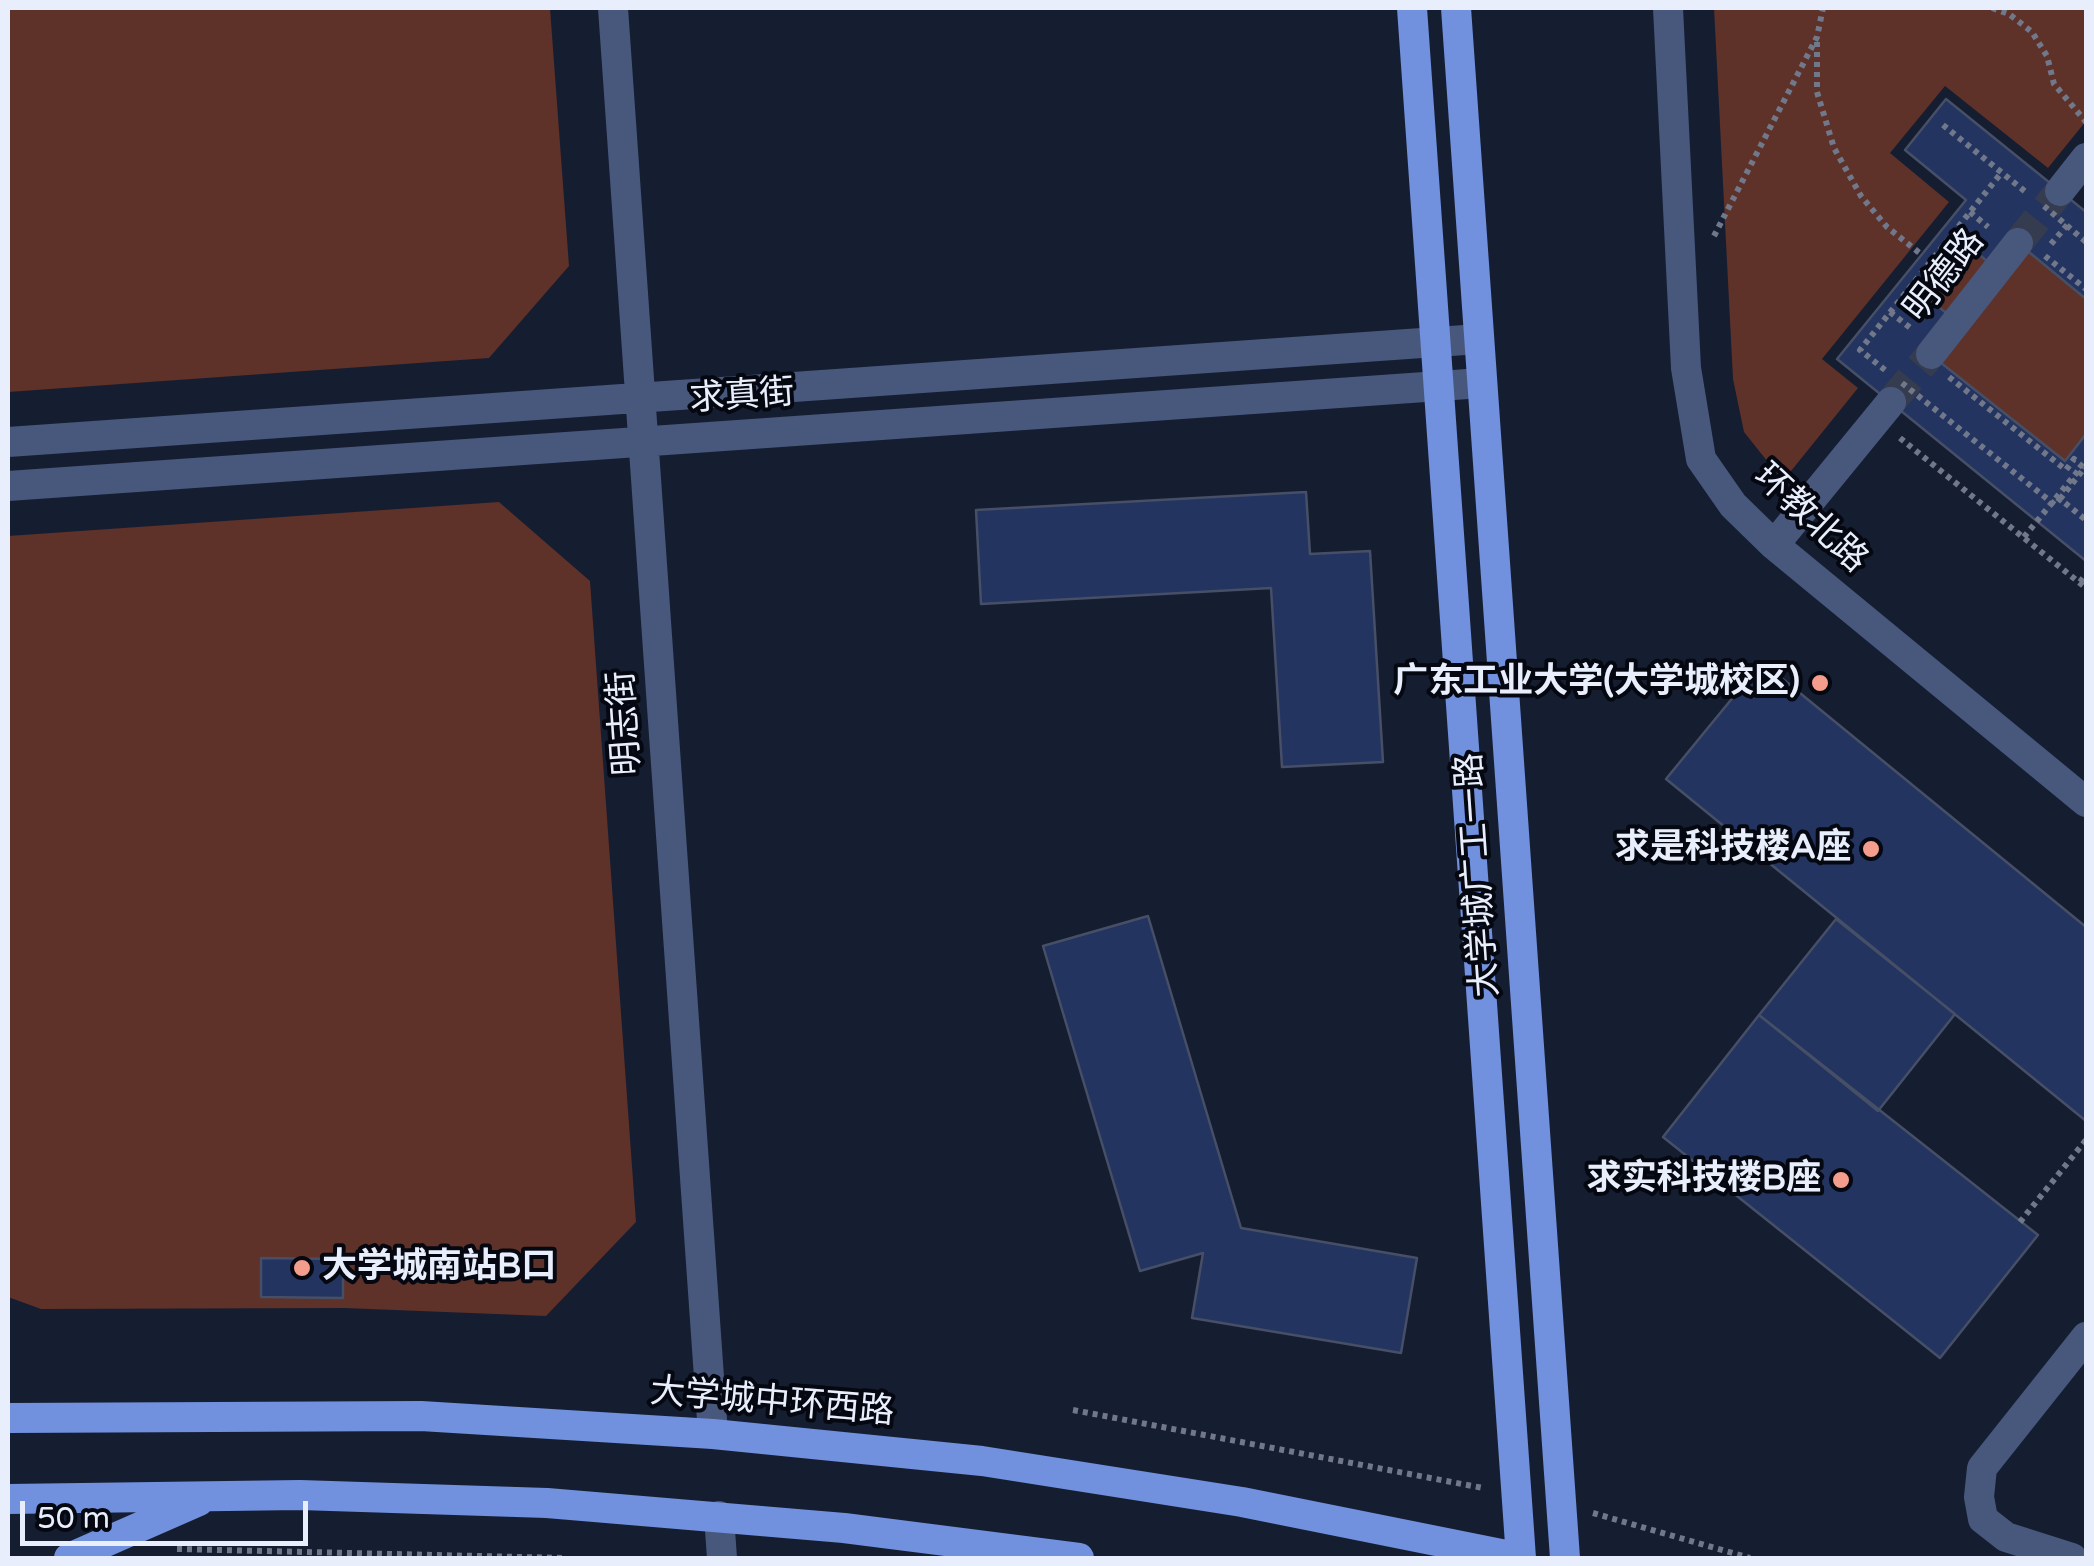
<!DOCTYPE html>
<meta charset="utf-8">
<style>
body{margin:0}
#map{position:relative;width:2094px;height:1566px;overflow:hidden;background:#151d31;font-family:"Varela Round",sans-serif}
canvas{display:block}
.frame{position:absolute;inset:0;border:10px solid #e8eefc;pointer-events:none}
.scale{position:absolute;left:20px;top:1501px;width:288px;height:45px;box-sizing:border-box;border:5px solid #e8eefc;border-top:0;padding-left:12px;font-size:30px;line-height:35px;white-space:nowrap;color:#e8eefc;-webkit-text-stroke:8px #050810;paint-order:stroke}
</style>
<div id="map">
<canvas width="2094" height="1566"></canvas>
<div class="frame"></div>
<div class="scale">50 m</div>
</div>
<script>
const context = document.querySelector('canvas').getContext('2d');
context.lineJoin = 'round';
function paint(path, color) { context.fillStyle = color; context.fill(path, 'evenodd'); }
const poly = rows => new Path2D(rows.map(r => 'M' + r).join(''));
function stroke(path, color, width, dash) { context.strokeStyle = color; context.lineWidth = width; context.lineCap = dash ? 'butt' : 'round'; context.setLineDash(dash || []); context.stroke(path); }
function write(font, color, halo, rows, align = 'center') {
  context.font = font + ' "Varela Round","Noto Sans SC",sans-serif'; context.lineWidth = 8; context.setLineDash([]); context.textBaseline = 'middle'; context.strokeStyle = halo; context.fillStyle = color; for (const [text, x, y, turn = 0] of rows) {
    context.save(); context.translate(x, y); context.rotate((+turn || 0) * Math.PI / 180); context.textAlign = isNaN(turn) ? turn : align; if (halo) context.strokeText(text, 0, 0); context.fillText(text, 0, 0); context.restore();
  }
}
paint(poly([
 [8,8,550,8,569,266,489,358,8,392],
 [1714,8,2086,8,2086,121,2048,168,1945,86,1890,153,1949,202,1822,359,1858,388,1783,481,1744,432,1733,379],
 [1961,240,1992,265,2018,243,2086,299,2086,434,2065,461,1926,351,1952,318,1919,292],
 [499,502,590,581,636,1222,546,1316,344,1308,41,1309,8,1297,8,536]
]), '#5e3129');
const building = poly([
 [1946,99,2086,212,2086,299,2018,243,1992,265,1961,240,1919,292,1953,318,1926,351,2065,461,2086,434,2086,561,1837,359,1966,200,1905,150,1946,99],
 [1306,492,1310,554,1370,551,1383,762,1282,767,1271,588,981,604,976,510,1306,492],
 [1762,662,2086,927,2086,1121,1666,779,1762,662],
 [1148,916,1241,1228,1417,1258,1401,1353,1192,1318,1203,1253,1140,1271,1043,946,1148,916],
 [1836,919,1955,1014,1878,1111,1759,1015,1836,919],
 [1759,1015,2038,1235,1940,1358,1663,1137,1759,1015],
 [261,1258,343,1259,343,1298,261,1297,261,1258]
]);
paint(building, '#233460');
stroke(building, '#464f66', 2.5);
stroke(poly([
 [2018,243,2060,191],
 [1891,402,1931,354]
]), '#353c4f', 30, [30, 15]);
stroke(poly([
 [1992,8,2009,14,2032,32,2047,56,2054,84,2086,122],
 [1817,42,1817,92,1834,148,1861,196,1887,227,1922,255],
 [1943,125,2027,193],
 [1970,212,1988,227],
 [1714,236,1817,37,1823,8],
 [2051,244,2069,223],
 [2045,256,2086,289],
 [1890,312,1913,330],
 [1885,370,1860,350,2002,172],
 [1949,377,2066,470,2074,459,2086,470],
 [1900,438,2086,588],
 [2024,537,2082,466],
 [2080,582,2086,574],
 [2020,1222,2086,1140],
 [1073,1410,1483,1488],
 [1593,1513,1750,1558],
 [177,1549,564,1558]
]), '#71788a', 6, [5, 5]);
stroke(poly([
 [613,8,713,1434],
 [1668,8,1686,368,1701,459,1733,505,1774,545,2086,802],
 [2060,191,2086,158],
 [1931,354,2018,243],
 [8,442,1479,339],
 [8,486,1482,383],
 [1774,545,1891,402],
 [719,1516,722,1558],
 [2072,1558,2006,1537,1983,1519,1979,1497,1982,1468,2086,1337]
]), '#48577c', 30);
stroke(poly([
 [1456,8,1565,1558],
 [8,1418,421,1416,713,1434,982,1461,1242,1502,1521,1558,1412,8],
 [8,1499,300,1495,547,1503,844,1528,1079,1558],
 [69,1558,199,1501]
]), '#7190dd', 30);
stroke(poly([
 [2044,206,2086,242],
 [1902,383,2055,505,2060,499,2086,520],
 [2060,499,2086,466]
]), '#71788a', 6, [5, 5]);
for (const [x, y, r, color] of [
 [1820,683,10,"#f49d8c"],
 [1871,849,10,"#f49d8c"],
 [1841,1180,10,"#f49d8c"],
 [302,1268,10,"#f49d8c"]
]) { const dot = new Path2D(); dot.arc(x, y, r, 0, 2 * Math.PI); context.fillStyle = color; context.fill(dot); stroke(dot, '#050810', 4); }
write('35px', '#e8eefc', '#050810', [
 ["明德路",1945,276,-52],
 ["求真街",742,397,-4],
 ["环教北路",1810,519,43],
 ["明志街",626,723,-94],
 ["大学城广工一路",1479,875,-94],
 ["大学城中环西路",772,1403,5]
]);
write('bold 35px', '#e8eefc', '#050810', [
 ["广东工业大学(大学城校区)",1800,683],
 ["求是科技楼A座",1851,849],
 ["求实科技楼B座",1821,1180],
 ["大学城南站B口",322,1268,"left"]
], 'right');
</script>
